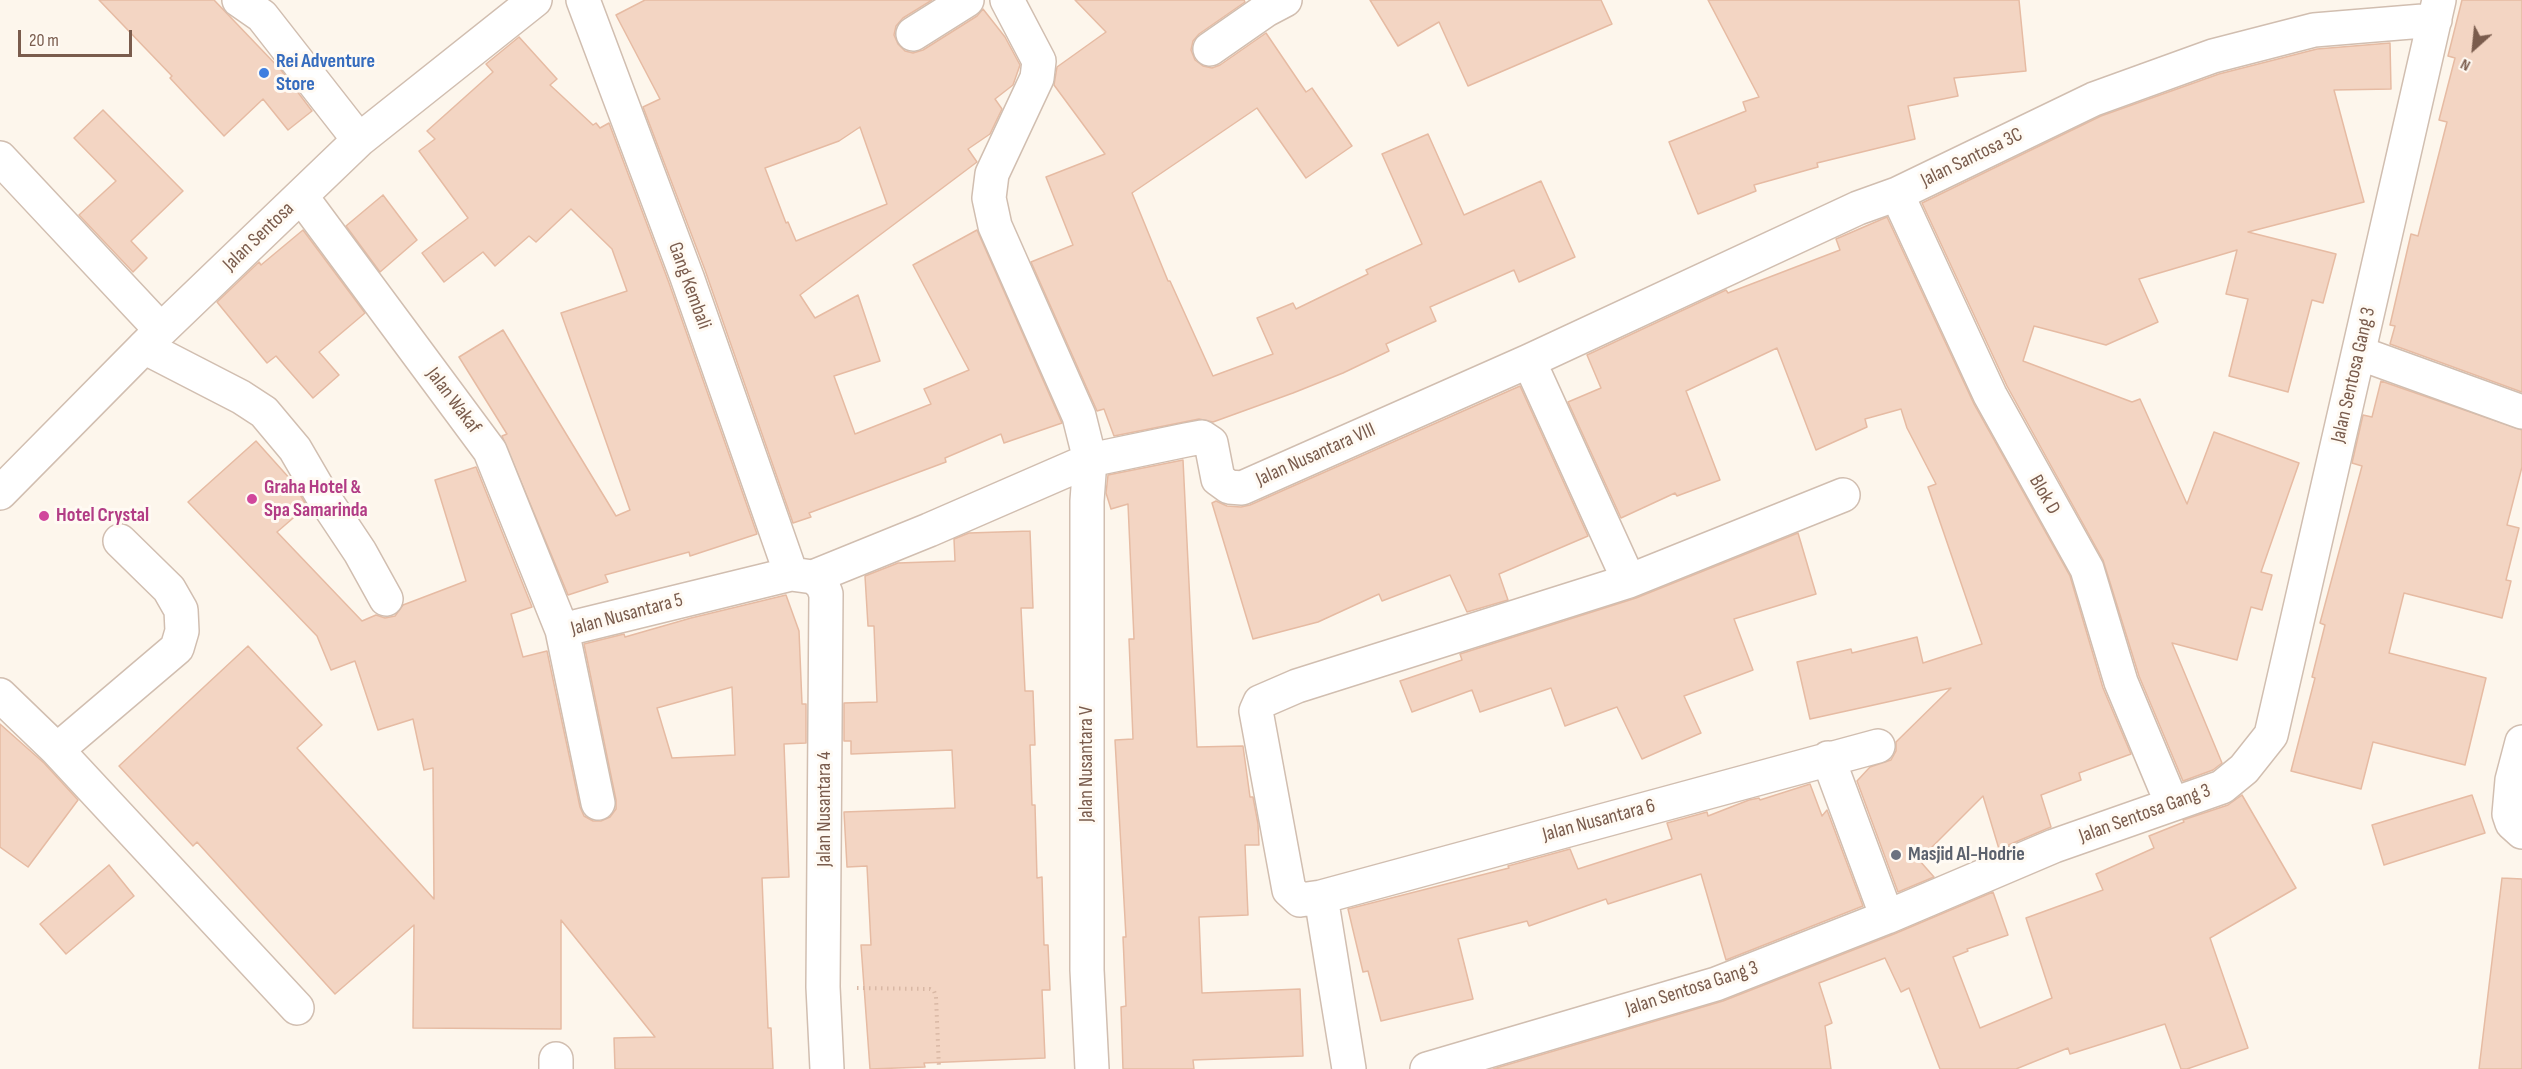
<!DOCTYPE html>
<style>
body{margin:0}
#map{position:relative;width:2522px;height:1069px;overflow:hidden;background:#fdf6ec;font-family:"Sofia Sans Condensed",sans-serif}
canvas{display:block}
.north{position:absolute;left:2444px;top:18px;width:60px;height:60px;-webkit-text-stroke:4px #fffaf3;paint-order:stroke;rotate:207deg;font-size:16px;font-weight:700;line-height:24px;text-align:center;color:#7a5c4d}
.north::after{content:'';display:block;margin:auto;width:21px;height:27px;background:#7a5c4d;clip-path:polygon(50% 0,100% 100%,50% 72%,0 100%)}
.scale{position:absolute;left:18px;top:30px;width:114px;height:27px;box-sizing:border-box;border:3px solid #7a5c4d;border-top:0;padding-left:8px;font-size:18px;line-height:21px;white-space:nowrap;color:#7a5c4d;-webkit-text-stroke:4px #fffaf3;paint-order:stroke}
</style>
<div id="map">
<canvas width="2522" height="1069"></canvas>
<div class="north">N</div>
<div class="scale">20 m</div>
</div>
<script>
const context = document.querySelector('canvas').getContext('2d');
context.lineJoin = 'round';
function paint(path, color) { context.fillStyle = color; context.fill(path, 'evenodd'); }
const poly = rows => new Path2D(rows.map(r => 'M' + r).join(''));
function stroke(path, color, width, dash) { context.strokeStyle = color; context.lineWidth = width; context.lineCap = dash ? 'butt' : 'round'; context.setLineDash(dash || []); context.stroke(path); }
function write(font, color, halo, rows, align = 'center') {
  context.font = font + ' "Sofia Sans Condensed",sans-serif'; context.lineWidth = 6; context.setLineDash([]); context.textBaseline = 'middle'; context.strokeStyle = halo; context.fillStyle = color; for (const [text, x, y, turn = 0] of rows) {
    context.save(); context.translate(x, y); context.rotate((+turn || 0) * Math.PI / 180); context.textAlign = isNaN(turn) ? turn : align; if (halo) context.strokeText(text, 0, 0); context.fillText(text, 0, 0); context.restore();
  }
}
const building = poly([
 [99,0,214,0,281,70,312,111,288,130,263,99,224,136,170,78,172,76,99,0],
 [645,0,932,0,903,18,896,26,894,35,898,44,905,51,913,53,923,50,977,16,983,9,1005,37,1020,65,1013,85,995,99,1002,109,990,134,968,149,977,162,800,295,815,318,858,295,880,361,834,376,855,434,931,404,924,389,969,370,913,265,977,230,1062,423,1004,443,1001,434,945,458,946,462,809,513,811,517,793,523,705,270,643,107,660,99,616,15,645,0],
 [860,127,887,204,796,241,788,222,786,223,765,168,839,141,860,127],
 [1075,0,1244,0,1245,2,1199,34,1193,41,1191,50,1195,60,1203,66,1212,68,1220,65,1266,33,1306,92,1312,88,1352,146,1306,178,1257,108,1132,193,1168,281,1170,281,1213,376,1273,354,1257,318,1293,303,1296,309,1368,274,1366,270,1422,244,1382,154,1428,134,1464,215,1541,181,1575,257,1519,282,1514,270,1430,307,1436,321,1386,344,1389,351,1343,373,1293,393,1213,422,1199,419,1114,436,1104,409,1097,411,1031,262,1073,245,1046,177,1105,154,1054,85,1057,67,1106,32,1075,0],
 [1370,0,1601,0,1612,24,1468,86,1439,22,1398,46,1370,0],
 [1708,0,2019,0,2026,71,1954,78,1958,96,1908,106,1915,139,1817,163,1818,167,1754,185,1756,191,1698,214,1669,142,1746,111,1743,102,1759,97,1708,0],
 [2462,0,2522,0,2522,392,2390,344,2395,326,2390,325,2411,234,2418,236,2447,122,2439,120,2455,58,2448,56,2462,0],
 [519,37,557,79,550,85,593,125,596,123,600,128,609,123,669,283,757,534,690,556,689,552,605,575,608,582,568,595,502,436,507,434,459,357,503,330,616,516,630,510,561,313,627,291,612,249,571,209,536,242,529,236,495,266,483,252,444,282,422,253,468,218,419,151,435,139,427,131,493,72,486,64,519,37],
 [2390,43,2391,89,2334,90,2364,202,2248,232,2336,254,2323,303,2312,300,2288,392,2229,376,2248,299,2226,294,2237,250,2139,279,2158,322,2106,345,2034,326,2023,361,2132,402,2140,399,2187,504,2214,432,2299,463,2261,572,2272,575,2262,610,2251,607,2237,660,2172,643,2222,763,2213,770,2183,781,2139,676,2103,560,2007,386,1922,203,2101,116,2219,74,2317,49,2390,43],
 [103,110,183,191,131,241,147,258,133,272,79,215,116,181,74,138,103,110],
 [383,195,417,240,380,272,346,226,383,195],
 [1887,217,1974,404,2070,576,2103,688,2131,754,2079,773,2081,780,2041,795,2051,827,1999,849,1983,796,1919,860,1934,877,1898,892,1857,781,1870,767,1891,760,1896,751,1896,742,1951,688,1810,719,1797,662,1851,649,1852,653,1917,637,1923,663,1982,644,1928,487,1936,484,1907,428,1901,409,1865,419,1867,427,1816,450,1777,348,1686,391,1720,480,1677,496,1675,493,1621,518,1568,402,1601,388,1587,355,1726,290,1728,293,1840,250,1836,239,1887,217],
 [303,230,365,313,319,352,339,375,313,398,276,356,267,363,217,302,259,262,261,265,303,230],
 [2381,381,2522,430,2522,467,2507,525,2519,528,2506,580,2511,581,2502,618,2404,593,2389,653,2486,678,2465,765,2373,742,2361,789,2291,771,2315,678,2312,677,2325,625,2320,623,2362,466,2352,463,2363,415,2372,417,2381,381],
 [1520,386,1588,536,1499,574,1508,600,1467,612,1450,575,1382,601,1379,594,1318,622,1253,639,1212,503,1216,501,1227,506,1241,507,1250,505,1520,386],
 [256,441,291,480,307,506,277,532,362,621,376,615,385,618,395,616,403,605,466,581,435,480,476,467,532,607,511,614,523,657,547,651,580,807,584,816,593,821,601,821,610,817,616,809,616,800,584,644,624,634,625,637,691,618,786,595,799,631,802,704,806,704,806,743,784,744,789,877,762,878,768,1028,771,1028,773,1069,615,1069,614,1038,655,1037,561,920,561,1029,413,1028,414,925,335,994,197,842,193,846,119,766,248,646,322,725,297,748,434,899,433,768,424,770,413,719,378,730,355,661,331,670,317,636,188,502,256,441],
 [732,687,735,755,672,758,657,708,732,687],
 [1183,460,1197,747,1243,746,1250,797,1253,797,1258,824,1259,845,1245,845,1248,915,1199,917,1202,993,1300,989,1303,1056,1193,1060,1194,1069,1123,1069,1121,1007,1126,1006,1123,937,1126,937,1115,740,1133,739,1129,639,1134,639,1128,504,1111,509,1106,493,1108,475,1183,460],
 [1030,531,1033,608,1021,608,1025,691,1033,691,1035,745,1030,745,1032,805,1035,805,1037,878,1042,877,1044,945,1048,945,1050,990,1042,990,1045,1058,924,1063,925,1067,870,1069,861,945,871,945,867,866,847,867,844,812,955,808,952,750,851,754,851,741,844,741,844,703,877,702,874,626,868,626,865,576,898,563,955,561,954,539,969,533,1030,531],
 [1798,533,1816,594,1734,619,1753,670,1684,696,1701,733,1642,759,1617,707,1565,726,1551,688,1480,712,1472,690,1412,712,1400,681,1462,660,1460,654,1636,598,1798,533],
 [0,724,44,763,78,800,28,867,0,847,0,724],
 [1810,784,1822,816,1827,810,1863,906,1726,960,1701,874,1608,904,1606,899,1529,926,1527,921,1458,939,1473,999,1381,1021,1368,971,1363,972,1348,909,1509,868,1508,866,1570,849,1578,869,1672,839,1667,823,1707,812,1708,816,1749,800,1759,798,1760,800,1810,784],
 [2242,795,2296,888,2210,938,2248,1048,2187,1069,2181,1069,2165,1024,2070,1054,2068,1048,2016,1069,1940,1069,1909,988,1901,992,1885,958,1819,983,1832,1023,1825,1026,1831,1069,1493,1069,1723,1001,1894,934,1993,892,2008,935,1967,949,1968,951,1953,957,1980,1028,2052,998,2026,918,2103,890,2096,874,2154,848,2149,836,2184,822,2183,820,2228,805,2242,795],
 [2472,795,2485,833,2384,865,2372,825,2472,795],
 [109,865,134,896,66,954,40,924,109,865],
 [2502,878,2522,879,2522,1069,2479,1069,2502,878]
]);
paint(building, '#f3d5c3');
stroke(building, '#e6bba3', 1.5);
const minor = poly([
 [239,0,262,16,359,140],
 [583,0,687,277,791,574],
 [1007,0,1039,61,1037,78,992,174,989,198,995,226,1079,416,1090,460,1087,501,1087,970,1092,1069],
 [913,34,967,0],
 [1210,49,1266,10,1285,0],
 [0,158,161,330],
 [1897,194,1990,395,2087,569,2121,682,2172,804],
 [301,196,490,451,562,630,598,803],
 [144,347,241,397,264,412,295,449,320,492,360,552,386,599],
 [2359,353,2522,412],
 [1529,361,1629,581],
 [0,493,161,330,359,140,535,0],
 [813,577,929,530,1090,460,1186,440,1202,437,1211,443,1218,479,1229,487,1242,488,1529,361,1858,208,1897,194,2094,99,2213,56,2314,30,2435,20],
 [562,630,791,574,813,577,822,584,826,594,823,987,827,1069],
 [0,695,57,750,297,1008],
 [2522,742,2512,780,2509,814,2512,823,2522,832],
 [57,750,177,648,182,631,181,610,169,589,120,541],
 [1828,758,1887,917],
 [1321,897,1878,746],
 [556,1059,556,1069],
 [1349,1069,1321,897,1300,900,1289,890,1256,711,1260,702,1297,686,1629,581,1843,495],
 [1427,1069,1716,984,1887,917,2054,846,2222,787,2244,769,2271,735,2439,0]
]);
stroke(minor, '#d1beb0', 36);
stroke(poly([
 [857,988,930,989,934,991,936,997,939,1069]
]), '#d9b8a5', 4, [1.5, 4.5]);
stroke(minor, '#fff', 33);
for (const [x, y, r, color] of [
 [264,73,6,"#3f7fe0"],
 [252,499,6,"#d1479c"],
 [44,516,6,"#d1479c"],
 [1896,855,6,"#6b7280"]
]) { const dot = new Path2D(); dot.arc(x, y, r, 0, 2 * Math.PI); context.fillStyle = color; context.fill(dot); stroke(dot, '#fffaf3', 2); }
write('bold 20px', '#366cbe', '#fffaf3', [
 ["Rei Adventure",276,62],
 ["Store",276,85]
], 'left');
write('20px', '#7a5c4d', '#fffaf3', [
 ["Jalan Santosa 3C",1972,158,-26],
 ["Jalan Sentosa",259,237,-44],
 ["Gang Kembali",689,286,70],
 ["Jalan Sentosa Gang 3",2354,375,-77],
 ["Jalan Wakaf",453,401,53],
 ["Jalan Nusantara VIII",1316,455,-24],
 ["Blok D",2044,495,60],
 ["Jalan Nusantara 5",627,615,-15],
 ["Jalan Nusantara V",1087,764,-90],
 ["Jalan Nusantara 4",825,809,-90],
 ["Jalan Sentosa Gang 3",2145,814,-20],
 ["Jalan Nusantara 6",1599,821,-15],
 ["Jalan Sentosa Gang 3",1692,989,-18]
]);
write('bold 20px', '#b23c85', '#fffaf3', [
 ["Graha Hotel &",264,488],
 ["Spa Samarinda",264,511],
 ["Hotel Crystal",56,516]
], 'left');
write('bold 20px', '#5b616d', '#fffaf3', [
 ["Masjid Al-Hodrie",1908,855]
], 'left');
</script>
